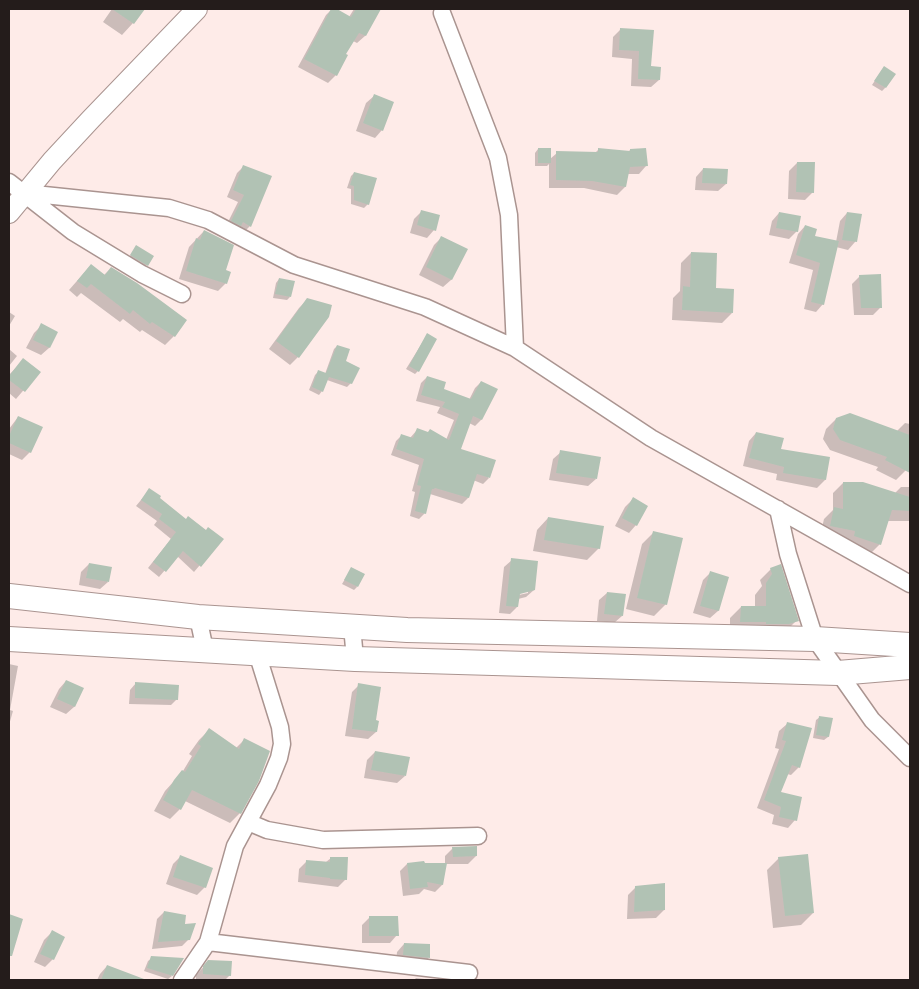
<!DOCTYPE html>
<style>
body{margin:0}
#map{position:relative;width:919px;height:989px;overflow:hidden;background:#feebe8;font-family:Commissioner,sans-serif}
canvas{display:block}
.frame{position:absolute;inset:0;border:10px solid #241c1b;pointer-events:none}
</style>
<div id="map">
<canvas width="919" height="989"></canvas>
<div class="frame"></div>
</div>
<script>
const context = document.querySelector('canvas').getContext('2d');
context.lineJoin = 'round';
function paint(path, color) { context.fillStyle = color; context.fill(path, 'evenodd'); }
const poly = rows => new Path2D(rows.map(r => 'M' + r).join(''));
function stroke(path, color, width, dash) { context.strokeStyle = color; context.lineWidth = width; context.lineCap = dash ? 'butt' : 'round'; context.setLineDash(dash || []); context.stroke(path); }
paint(poly([
 [112,9,143,9,133,23,122,35,103,22],
 [332,9,335,9,349,17,354,9,380,9,365,36,357,43,353,41,345,54,336,75,328,83,298,67,326,15],
 [621,29,652,31,650,68,659,80,651,87,631,86,632,59,612,57,613,37],
 [884,67,885,88,882,91,872,85],
 [374,96,382,130,375,138,356,131,366,103],
 [538,149,550,159,557,153,595,153,599,149,628,152,630,150,646,166,639,174,628,174,625,187,617,195,584,188,549,188,549,164,547,166,535,166,535,153],
 [797,163,813,192,805,200,788,199,789,171],
 [244,166,250,226,243,233,225,228,238,202,227,197,237,173],
 [703,169,726,184,718,191,695,190,696,177],
 [354,173,368,204,364,208,351,204,351,189,347,188,351,176],
 [422,211,434,230,427,238,410,233,414,219],
 [779,213,797,231,789,239,769,235,772,221],
 [847,213,861,215,855,242,848,250,836,247,823,304,816,312,804,309,813,270,789,263,798,234,805,226,813,237,836,242,840,221],
 [204,231,224,271,226,283,218,291,179,279,189,247],
 [442,237,466,249,451,280,443,287,419,275,434,245],
 [136,247,147,265,143,268,128,259],
 [691,253,732,313,722,323,672,320,673,298,680,291,681,263],
 [91,265,104,275,111,268,174,336,165,345,142,330,140,332,123,319,120,322,81,293,77,297,69,290],
 [860,276,881,307,873,315,854,315,852,284],
 [279,279,290,297,287,300,273,298,276,283],
 [307,300,298,357,290,365,269,349,299,308],
 [9,312,15,316,9,326],
 [42,325,56,332,49,348,41,355,26,348,34,333],
 [427,335,418,371,415,374,406,369],
 [337,346,345,361,351,383,347,387,327,380,322,391,319,395,309,390,315,375,319,371,325,374,334,349],
 [9,349,17,356,9,366],
 [23,360,39,372,16,399,9,393,9,375],
 [427,377,442,390,469,400,475,388,481,382,496,390,481,420,475,426,469,423,459,450,489,478,483,484,473,480,468,498,462,504,430,494,425,513,419,519,410,516,415,492,412,491,419,465,391,455,396,441,402,435,410,438,417,430,446,440,454,420,437,413,440,407,416,401,421,383],
 [18,417,30,452,22,460,9,454,9,429],
 [836,419,897,431,905,423,910,424,910,463,906,470,896,480,876,470,878,467,830,450,823,439,826,429],
 [756,433,780,450,829,458,825,480,817,488,776,480,777,474,743,466,749,441],
 [561,452,596,479,588,486,549,480,553,459],
 [843,483,895,493,901,487,910,487,910,521,887,521,880,544,870,554,820,536,824,519,833,510,833,493],
 [150,489,158,499,186,521,222,539,194,572,177,556,159,577,148,568,171,539,154,525,157,521,136,506],
 [633,499,636,525,629,533,615,526,625,507],
 [548,518,599,548,587,560,533,551,537,530],
 [654,532,666,604,654,616,626,609,642,544],
 [512,560,534,590,526,597,518,599,517,607,510,614,499,613,504,567],
 [528,590,528,593,514,596],
 [89,564,108,582,100,589,79,585,81,572],
 [351,569,357,587,354,590,342,584],
 [771,569,797,620,786,631,730,632,730,618,741,607,755,607,755,595,762,586,760,580],
 [710,573,728,578,718,611,710,618,693,613,703,580],
 [607,593,622,616,614,623,597,621,599,600],
 [9,664,18,666,10,710,13,711,9,725],
 [66,681,82,689,74,707,66,714,50,707,59,689],
 [136,683,177,699,171,705,129,704,130,690],
 [359,685,374,721,376,732,368,739,345,736,352,692],
 [820,717,831,719,828,737,824,740,813,738,816,720],
 [787,724,799,767,791,775,787,774,780,793,795,820,788,828,772,824,774,815,757,808,779,749,775,748,779,731],
 [209,730,236,748,244,740,240,813,230,823,185,801,180,809,170,819,154,811,165,791,183,771,192,756,189,754,199,740],
 [375,752,405,776,397,783,364,778,367,760],
 [453,848,476,856,468,864,446,864,442,885,435,892,424,889,419,894,403,896,400,871,407,864,423,862,424,864,445,864,445,856],
 [181,856,205,887,197,895,166,884,173,864],
 [331,858,346,879,338,887,298,882,299,869,307,861,326,862],
 [779,858,813,913,801,925,773,928,767,870],
 [636,887,664,910,656,918,627,919,628,895],
 [164,912,183,926,189,939,182,946,152,949,157,919],
 [369,918,397,935,390,943,362,943,362,925],
 [52,932,53,959,45,967,34,962,44,940],
 [404,944,429,958,421,965,396,962,397,952],
 [152,958,172,976,168,979,144,971,148,961],
 [209,961,230,975,225,980,196,980,196,975],
 [107,966,131,976,130,980,97,980,100,974],
 [416,978,433,980,414,980]
]), '#0003');
paint(poly([
 [112,9,145,9,134,24],
 [331,9,337,9,351,17,356,9,381,9,366,36,359,33,346,54,348,55,337,76,304,59],
 [620,28,654,30,651,66,661,67,660,80,638,79,639,51,619,50],
 [884,66,896,74,886,88,874,81],
 [374,94,394,102,383,131,363,123],
 [538,148,551,148,551,163,538,163],
 [598,148,630,151,630,149,646,148,648,166,630,167,626,187,592,181,556,180,556,151,598,152],
 [797,162,815,162,814,193,796,192],
 [243,165,272,176,251,227,243,222,241,226,231,221,244,195,233,190],
 [703,168,728,169,727,184,702,183],
 [354,172,377,178,369,205,354,200,354,186,350,185],
 [421,210,440,215,436,231,417,225],
 [779,212,801,216,798,232,776,228],
 [847,212,862,214,857,242,842,240],
 [805,225,817,229,815,236,839,241,824,305,811,302,820,263,796,255],
 [204,230,234,245,226,270,231,272,227,284,186,271,196,238,200,240],
 [441,236,468,249,452,280,426,267],
 [136,245,154,256,148,266,130,255],
 [691,252,717,253,716,288,734,289,733,313,682,310,683,286,690,287],
 [91,264,105,275,111,267,137,283,187,320,175,337,152,322,150,324,133,310,130,314,91,284,87,288,77,281],
 [881,274,882,308,861,308,859,275],
 [279,278,295,281,291,297,275,294],
 [307,298,332,305,329,317,299,358,276,341],
 [41,323,58,332,50,348,33,340],
 [427,333,437,339,419,372,409,366],
 [337,345,350,349,346,361,360,368,352,384,329,377,323,392,312,387,318,370,326,373],
 [23,358,41,372,25,392,9,380,9,376],
 [427,376,446,382,444,389,471,399,481,381,498,389,482,420,473,416,461,449,496,460,490,478,477,474,469,498,435,488,434,489,432,489,426,514,415,511,421,486,417,485,424,459,396,449,401,434,413,438,417,428,428,432,430,429,449,440,459,414,442,407,445,402,421,395],
 [850,413,910,435,910,473,885,460,887,457,840,440,833,429,836,418],
 [18,416,43,427,31,453,9,443,9,436],
 [756,432,784,438,781,449,830,457,826,480,783,473,784,467,749,458],
 [560,450,601,457,597,479,556,473],
 [843,482,863,482,910,497,910,511,892,510,881,545,854,536,855,531,830,526,834,507,843,509],
 [149,488,161,496,160,498,186,519,188,516,206,530,208,527,224,539,201,567,183,551,166,572,153,562,176,532,159,519,162,514,141,500],
 [633,497,648,506,637,526,622,518],
 [548,517,604,526,600,549,544,540],
 [653,531,683,538,667,605,637,598],
 [511,558,538,561,535,590,520,594,518,607,506,606],
 [89,563,112,567,109,582,86,578],
 [781,564,799,621,789,624,766,624,766,622,740,622,741,606,766,606,766,583,772,574,770,568],
 [351,567,365,574,358,587,344,580],
 [710,571,729,577,719,611,700,606],
 [607,592,626,594,623,616,604,614],
 [66,680,84,688,75,707,57,699],
 [135,682,179,685,178,700,135,698],
 [358,683,381,687,376,720,379,721,377,732,352,729],
 [819,716,833,718,829,737,816,735],
 [787,722,812,728,800,768,792,765,781,792,802,797,797,821,779,817,781,807,764,800,786,741,782,740],
 [209,728,239,749,244,738,270,751,259,781,241,814,192,790,181,810,163,800,174,780,182,770,185,772,201,746,198,744],
 [375,751,410,757,406,776,371,770],
 [477,846,477,856,453,857,452,847],
 [808,854,814,913,785,916,778,857],
 [180,855,213,868,206,888,173,877],
 [330,857,348,857,347,880,330,879,330,878,305,875,306,860,330,862],
 [424,861,425,863,447,863,443,885,427,882,428,887,410,889,407,863],
 [665,883,665,910,634,912,635,886],
 [164,911,186,915,185,924,196,923,190,940,158,942],
 [9,914,23,919,12,956,9,956],
 [369,916,398,916,399,936,369,936],
 [52,930,65,937,54,960,40,954],
 [404,943,430,944,430,958,403,955],
 [151,956,184,958,173,976,147,968],
 [208,960,232,961,231,976,203,974,203,966],
 [107,965,144,979,144,980,101,980]
]), '#b1c2b4');
const minor = poly([
 [442,13,498,158,509,215,515,348],
 [9,182,73,232,142,274,182,294],
 [25,193,169,208,208,220,294,265,425,307,515,348,651,438,910,584],
 [778,509,788,554,815,639,872,720,910,758],
 [198,617,205,650],
 [352,626,355,659],
 [248,822,267,830,323,840,478,836],
 [208,942,469,973],
 [182,980,208,942,235,846,268,785,279,758,282,744,280,727,257,653]
]);
const tertiary = poly([
 [9,213,52,161,91,119,197,9]
]);
const secondary = poly([
 [9,596,198,617,407,630,815,639,910,645],
 [9,639,355,659,838,673,910,667]
]);
stroke(minor, '#aa9490', 19);
stroke(tertiary, '#aa9490', 22);
stroke(secondary, '#aa9490', 26);
stroke(minor, '#fff', 16);
stroke(tertiary, '#fff', 20);
stroke(secondary, '#fff', 24);
</script>
